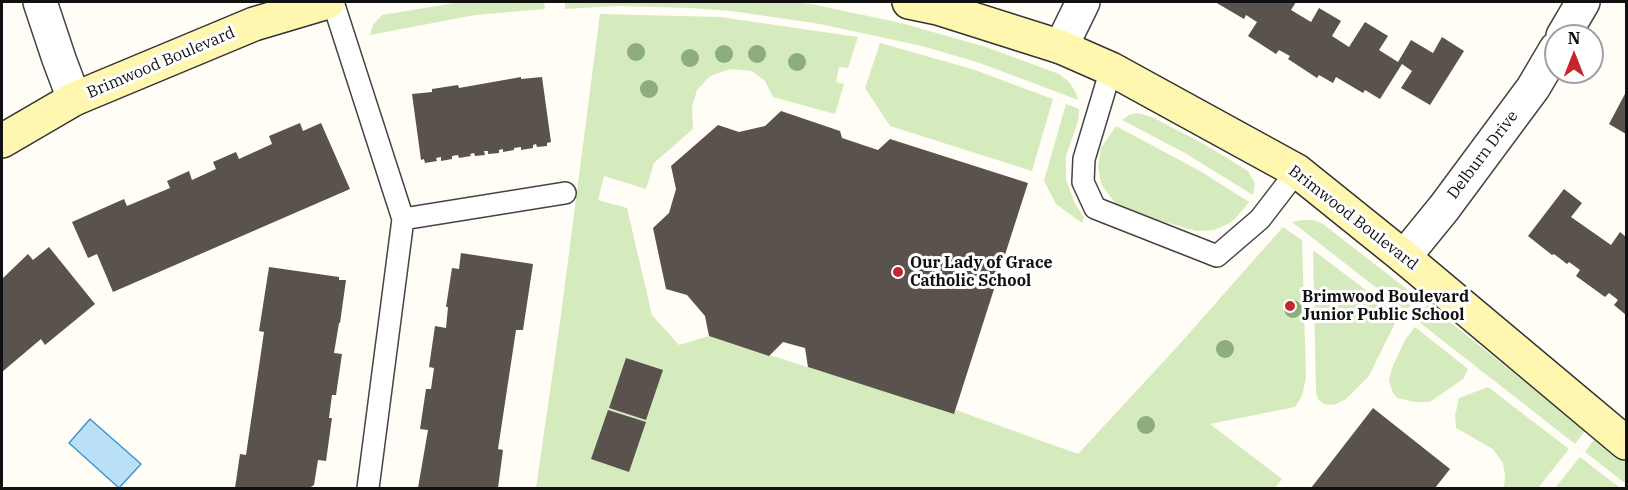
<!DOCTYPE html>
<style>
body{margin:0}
#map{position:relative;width:1628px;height:490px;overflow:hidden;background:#fffdf5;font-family:"IBM Plex Serif",serif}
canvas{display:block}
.frame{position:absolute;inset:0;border:3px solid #111;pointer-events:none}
.north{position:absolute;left:1544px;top:24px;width:60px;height:60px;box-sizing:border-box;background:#fff;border:2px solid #a0a0a0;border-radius:50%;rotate:0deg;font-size:16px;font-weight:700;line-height:24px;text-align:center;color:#111}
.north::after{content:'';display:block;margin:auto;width:21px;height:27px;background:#c4262e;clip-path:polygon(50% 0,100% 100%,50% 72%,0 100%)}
</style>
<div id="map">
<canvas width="1628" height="490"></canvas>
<div class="frame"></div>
<div class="north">N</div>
</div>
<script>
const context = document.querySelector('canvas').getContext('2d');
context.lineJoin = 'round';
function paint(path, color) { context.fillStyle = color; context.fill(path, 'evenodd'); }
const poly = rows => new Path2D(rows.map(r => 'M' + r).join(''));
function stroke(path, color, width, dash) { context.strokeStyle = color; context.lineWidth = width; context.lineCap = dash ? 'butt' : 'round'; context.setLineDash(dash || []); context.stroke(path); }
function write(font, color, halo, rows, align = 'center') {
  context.font = font + ' "IBM Plex Serif",serif'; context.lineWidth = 6; context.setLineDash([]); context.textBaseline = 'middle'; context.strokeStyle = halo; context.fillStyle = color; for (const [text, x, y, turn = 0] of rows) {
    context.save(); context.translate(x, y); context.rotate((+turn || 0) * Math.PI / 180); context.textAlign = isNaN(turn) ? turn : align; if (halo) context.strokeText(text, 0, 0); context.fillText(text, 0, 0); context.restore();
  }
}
paint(poly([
 [461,2,544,2,545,9,475,15,370,35,373,25,382,15],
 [565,2,791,2,811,4,901,23,986,47,1059,74,1069,82,1076,93,1078,100,980,63,922,46,820,24,732,11,690,8,616,6,565,9],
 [600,14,720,17,858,37,848,68,839,67,836,82,844,84,835,114,773,97,765,81,752,71,730,69,710,76,697,90,692,107,693,129,654,163,646,189,604,176,598,200,627,208,652,315,679,345,709,336,954,413,956,410,1078,454,1177,347,1283,227,1302,240,1306,377,1302,396,1295,407,1210,424,1282,479,1275,488,536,488,560,322],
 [880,43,972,69,1053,99,1032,171,890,126,865,88],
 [1066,104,1079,109,1078,121,1066,156,1066,180,1075,204,1084,217,1082,223,1056,204,1044,181],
 [1138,113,1152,117,1204,144,1248,171,1255,184,1253,195,1185,153,1122,120,1129,115],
 [1116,126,1200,171,1249,202,1235,219,1228,224,1214,230,1196,231,1127,211,1115,203,1101,184,1098,166,1101,148],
 [1302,220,1314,220,1323,224,1417,297,1406,311,1292,222],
 [1313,250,1399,315,1369,376,1346,399,1334,405,1324,404,1318,399,1316,393],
 [1427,304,1586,430,1575,444,1419,322],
 [1415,327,1468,369,1463,379,1430,402,1415,402,1397,398,1393,393,1389,381,1392,368,1405,340],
 [1488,387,1569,449,1538,488,1504,488,1505,476,1503,463,1493,449,1456,428,1455,416,1459,398],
 [1595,438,1626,462,1626,484,1585,452],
 [1580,457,1620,488,1555,488]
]), '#d5ebbd');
const water = poly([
 [90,419,141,464,119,488,69,443,90,419]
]);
paint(water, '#b9e0f7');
stroke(water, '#3f96cf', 1.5);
paint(poly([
 [1215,2,1296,2,1291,10,1311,22,1319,8,1341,21,1332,36,1349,47,1365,22,1388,36,1379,50,1398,62,1411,40,1433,53,1442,37,1464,51,1430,105,1401,88,1412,71,1402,64,1380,99,1365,90,1363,93,1336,77,1333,83,1319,75,1317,78,1288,59,1290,56,1279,50,1276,54,1248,36,1257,22,1246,15,1244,19],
 [521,77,521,79,542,77,551,142,547,143,547,146,537,147,536,144,533,145,533,148,521,150,521,147,514,148,514,150,503,152,503,149,499,150,499,153,488,154,488,151,484,151,485,155,475,156,474,153,470,154,471,156,459,158,458,155,452,156,452,159,441,161,441,157,436,158,437,161,425,163,424,159,421,160,412,94,432,92,432,89,458,85,459,88],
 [1626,92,1626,134,1609,124],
 [781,111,840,131,842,138,878,150,890,139,1028,183,954,414,808,367,805,348,783,342,769,356,709,336,705,316,687,295,666,289,653,228,669,213,676,189,671,166,718,125,739,132,765,126],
 [300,123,303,131,321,123,350,189,113,292,97,254,88,258,72,222,124,199,127,206,170,188,167,181,189,171,192,180,216,169,213,162,236,152,239,159,272,144,269,136],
 [1564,189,1582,203,1571,217,1611,245,1620,232,1626,237,1626,315,1614,305,1618,300,1609,293,1605,297,1576,276,1580,270,1569,262,1567,264,1554,254,1552,255,1528,236],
 [49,247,95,304,45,345,41,339,2,372,2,279,28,254,33,260],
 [461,253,533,264,523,330,516,330,498,449,503,450,498,488,418,488,428,430,420,429,426,389,431,389,434,368,429,367,435,326,446,328,448,307,446,307,452,268,459,269],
 [269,267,339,277,339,280,346,280,340,323,339,323,334,353,342,354,336,395,332,395,329,418,332,418,326,461,318,460,314,485,309,488,235,488,240,454,246,455,264,332,259,331],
 [626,358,663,370,646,420,609,408],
 [1373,408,1450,469,1435,488,1311,488],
 [608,410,646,422,629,472,591,459]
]), '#5a524d');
const lane = poly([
 [333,2,403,219,368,488],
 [1111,69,1084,159,1083,182,1095,208,1217,256,1260,219,1297,171],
 [403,219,565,193]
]);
const street = poly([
 [40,2,59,59,74,99],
 [1563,36,1583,2],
 [1061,47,1083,2],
 [1404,257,1444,208,1533,88,1556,49]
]);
const secondary = poly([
 [909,2,938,8,1061,47,1111,69,1297,171,1404,257,1626,443],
 [2,141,74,99,254,24,328,2]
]);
stroke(lane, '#444', 24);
stroke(street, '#444', 36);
stroke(secondary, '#333', 36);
stroke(lane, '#fff', 21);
stroke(street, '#fff', 33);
stroke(secondary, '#fff6b0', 33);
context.fillStyle = '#8dad7f';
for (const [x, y] of [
 [636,52],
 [724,54],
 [757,54],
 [690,58],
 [797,62],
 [649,89],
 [1293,309],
 [1225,349],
 [1146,425]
]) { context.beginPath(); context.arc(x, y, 9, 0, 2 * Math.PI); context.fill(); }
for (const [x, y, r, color] of [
 [898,272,6,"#c4262e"],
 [1290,306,6,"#c4262e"]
]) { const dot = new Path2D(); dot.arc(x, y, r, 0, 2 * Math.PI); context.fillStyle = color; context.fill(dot); stroke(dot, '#fff', 2); }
write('16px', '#111', '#fff', [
 ["Brimwood Boulevard",161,63,-23],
 ["Delburn Drive",1483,155,-53],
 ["Brimwood Boulevard",1353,218,38]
]);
write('bold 16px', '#111', '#fff', [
 ["Our Lady of Grace",910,263],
 ["Catholic School",910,281],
 ["Brimwood Boulevard",1302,297],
 ["Junior Public School",1302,315]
], 'left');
</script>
